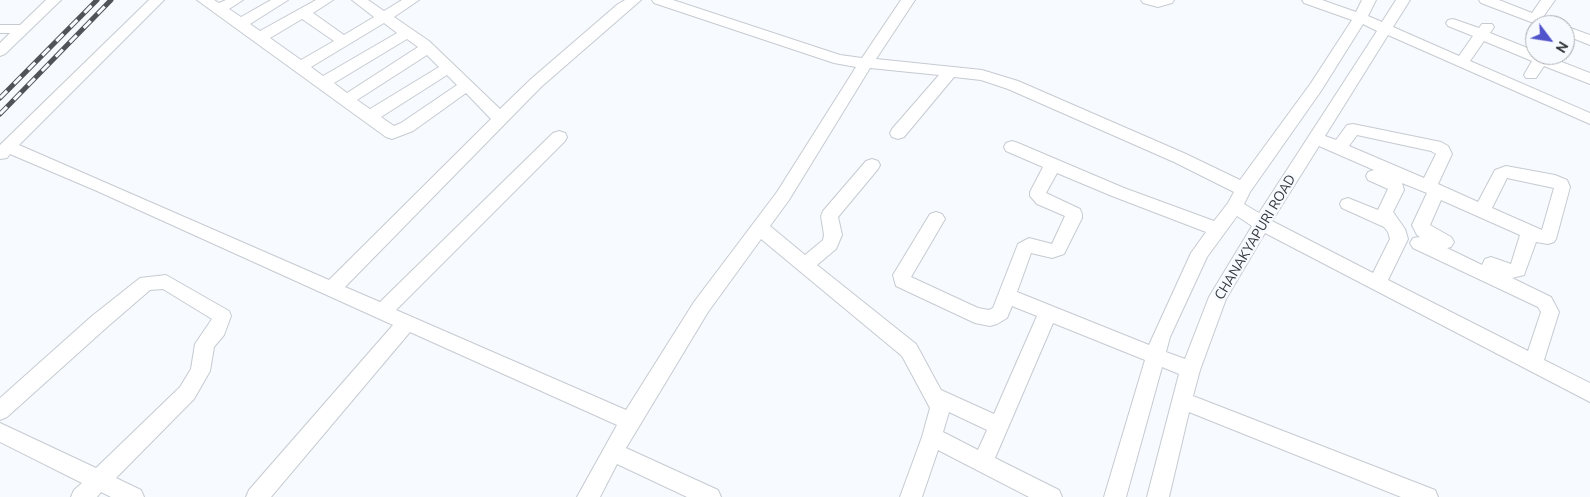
<!DOCTYPE html>
<style>
body{margin:0}
#map{position:relative;width:1590px;height:497px;overflow:hidden;background:#f7faff;font-family:Ubuntu,sans-serif}
canvas{display:block}
.north{position:absolute;left:1525px;top:15px;width:50px;height:50px;box-sizing:border-box;background:#f7faff;border:1px solid #a9abaf;border-radius:50%;rotate:121deg;font-size:14px;font-weight:700;line-height:20px;text-align:center;color:#333537}
.north::after{content:'';display:block;margin:auto;width:18px;height:22px;background:#5153ca;clip-path:polygon(50% 0,100% 100%,50% 72%,0 100%)}
</style>
<div id="map">
<canvas width="1590" height="497"></canvas>
<div class="north">N</div>
</div>
<script>
const context = document.querySelector('canvas').getContext('2d');
context.lineJoin = 'round';
const poly = rows => new Path2D(rows.map(r => 'M' + r).join(''));
function stroke(path, color, width, dash) { context.strokeStyle = color; context.lineWidth = width; context.lineCap = dash ? 'butt' : 'round'; context.setLineDash(dash || []); context.stroke(path); }
function paint(path, color) { context.fillStyle = color; context.fill(path, 'evenodd'); }
function write(font, color, halo, rows, align = 'center') {
  context.font = font + ' Ubuntu,sans-serif'; context.lineWidth = 5; context.setLineDash([]); context.textBaseline = 'middle'; context.strokeStyle = halo; context.fillStyle = color; for (const [text, x, y, turn = 0] of rows) {
    context.save(); context.translate(x, y); context.rotate((+turn || 0) * Math.PI / 180); context.textAlign = isNaN(turn) ? turn : align; if (halo) context.strokeText(text, 0, 0); context.fillText(text, 0, 0); context.restore();
  }
}
const minor = poly([
 [46,0,61,0,5,54,0,56,0,43,10,33,0,33,0,25,20,25,46,0],
 [149,0,164,0,19,145,329,280,491,119,466,93,413,131,392,139,386,137,197,0,214,0,219,3,226,0,243,0,229,9,241,17,271,0,288,0,250,24,260,31,316,0,333,0,313,13,344,35,374,17,352,0,368,0,384,11,402,0,419,0,394,17,429,41,500,109,531,79,618,4,625,0,641,0,541,87,345,287,380,302,553,133,559,131,565,133,567,137,565,141,396,310,626,410,694,302,777,192,856,67,834,63,654,3,652,0,673,0,840,55,862,58,901,0,915,0,876,59,982,70,1018,81,1186,154,1240,180,1311,83,1352,20,1304,3,1302,0,1322,0,1356,12,1362,0,1376,0,1368,16,1382,22,1396,0,1410,0,1393,27,1459,56,1473,36,1448,26,1446,23,1448,20,1453,19,1479,28,1482,24,1492,24,1494,27,1490,33,1535,51,1535,55,1550,55,1549,57,1590,73,1590,84,1544,66,1536,78,1526,78,1524,75,1532,61,1484,41,1470,61,1590,113,1590,124,1388,35,1325,136,1336,140,1347,125,1353,124,1441,142,1448,146,1452,154,1438,184,1478,202,1495,170,1506,166,1555,175,1567,180,1570,187,1556,239,1554,242,1548,244,1536,242,1524,275,1512,278,1551,297,1559,312,1544,360,1590,383,1590,402,1265,233,1226,299,1200,370,1193,396,1435,490,1438,497,1401,497,1189,412,1169,497,1147,497,1179,374,1162,367,1126,497,1104,497,1145,360,1053,323,995,458,1059,490,1062,497,1029,497,938,450,922,497,900,497,922,437,930,408,902,356,761,239,708,312,626,448,718,490,721,497,687,497,617,464,600,497,577,497,617,425,410,332,271,497,246,497,249,490,393,325,97,191,10,154,7,158,0,159,0,145,149,0],
 [302,19,334,41,301,60,270,38,302,19],
 [384,23,397,33,323,76,311,67,384,23],
 [1363,24,1377,31,1259,213,1244,204,1250,192,1321,91,1363,24],
 [407,39,418,47,347,93,334,83,407,39],
 [427,55,439,67,370,109,357,100,427,55],
 [870,68,939,75,892,129,890,133,892,137,898,139,904,137,954,77,981,80,1008,89,1174,162,1234,192,1228,203,1214,221,1124,188,1018,143,1012,141,1006,143,1004,147,1006,151,1043,167,1030,192,1030,196,1037,204,1065,216,1052,244,1029,238,1018,244,993,308,989,310,978,308,911,277,945,219,942,214,936,212,930,214,893,275,896,286,975,323,990,326,997,324,1007,318,1012,306,1037,316,994,414,941,390,916,344,817,265,836,249,842,235,838,217,878,169,880,165,878,161,872,159,866,161,823,211,821,216,824,235,823,240,805,255,770,226,789,200,870,68],
 [447,75,457,85,401,123,394,126,381,117,447,75],
 [1357,135,1431,151,1436,154,1424,178,1349,146,1357,135],
 [1319,146,1374,170,1368,172,1366,176,1368,180,1388,189,1378,210,1348,198,1342,200,1340,204,1342,208,1384,227,1388,232,1390,239,1373,273,1272,221,1319,146],
 [1057,173,1112,196,1206,232,1191,253,1149,345,1017,292,1031,253,1052,258,1064,254,1082,218,1082,214,1080,209,1046,193,1057,173],
 [1507,178,1554,188,1542,230,1492,208,1507,178],
 [1402,183,1427,193,1412,225,1417,235,1420,237,1413,238,1410,243,1413,248,1538,307,1541,312,1528,351,1388,280,1408,239,1405,229,1393,212,1404,190,1402,183],
 [1441,200,1520,235,1511,264,1491,257,1485,259,1482,265,1447,248,1451,247,1454,242,1451,237,1430,225,1441,200],
 [1237,216,1252,226,1209,297,1185,359,1166,352,1170,337,1207,257,1237,216],
 [949,412,987,430,978,450,943,432,949,412],
 [1141,0,1174,0,1172,3,1158,7,1143,3,1141,0],
 [1479,0,1499,0,1532,13,1541,0,1555,0,1543,17,1557,22,1559,25,1539,25,1481,3,1479,0],
 [1565,26,1590,35,1590,45,1565,35,1565,26],
 [166,275,229,311,231,316,224,335,214,347,210,371,194,399,116,478,141,490,144,497,111,497,101,492,97,497,71,497,74,490,82,483,0,442,0,423,96,468,180,387,191,369,195,344,212,319,163,289,150,290,106,328,7,417,0,420,0,398,92,316,140,278,166,275]
]);
stroke(minor, '#c5cbd1', 2);
paint(minor, '#fff');
const rail = poly([
 [0,98,97,0],
 [0,114,111,0]
]);
stroke(rail, '#515456', 5);
stroke(rail, '#f7faff', 3, [10]);
write('14px', '#333537', '#f7faff', [
 ["CHANAKYAPURI ROAD",1255,237,-59]
]);
</script>
